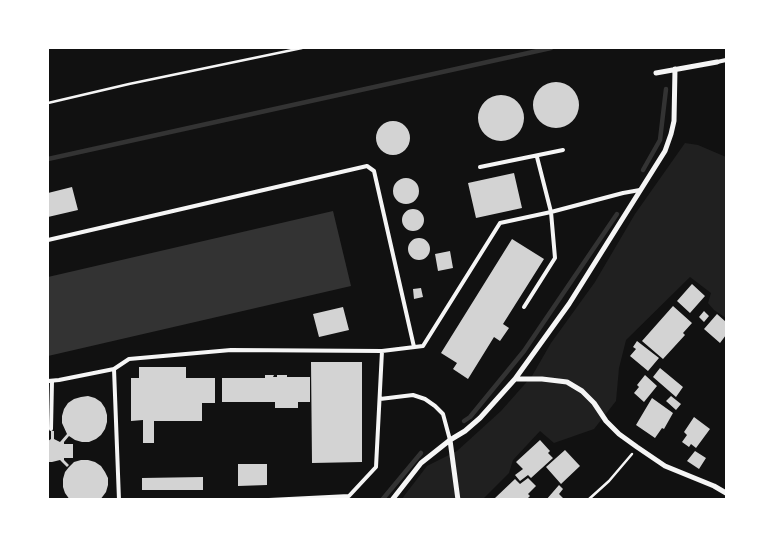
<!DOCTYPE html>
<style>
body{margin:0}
#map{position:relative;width:774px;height:547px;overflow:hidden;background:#111;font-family:Quicksand,sans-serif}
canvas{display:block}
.frame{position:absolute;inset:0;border:49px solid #fff;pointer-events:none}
</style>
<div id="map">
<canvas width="774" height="547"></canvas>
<div class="frame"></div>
</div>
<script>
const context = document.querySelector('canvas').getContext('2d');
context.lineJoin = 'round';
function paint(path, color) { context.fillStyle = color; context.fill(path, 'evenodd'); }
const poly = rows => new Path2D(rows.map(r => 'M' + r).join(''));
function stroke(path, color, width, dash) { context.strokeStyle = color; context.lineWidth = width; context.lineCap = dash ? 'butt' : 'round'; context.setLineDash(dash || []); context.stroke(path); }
paint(poly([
 [685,143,698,145,726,157,726,318,714,310,708,303,711,293,690,277,626,340,619,368,616,401,594,429,554,443,540,431,513,460,509,473,483,499,401,500,427,466,457,451,501,411,532,376,551,343,595,282,635,214]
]), '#202020');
paint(poly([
 [333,211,351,286,48,356,48,277]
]), '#333');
stroke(poly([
 [48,159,551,48],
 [643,170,660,140,666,89],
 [464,421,470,417,524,351,617,214],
 [382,500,421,453]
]), '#333', 4.5);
paint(poly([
 '533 105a23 23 0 1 1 46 0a23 23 0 1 1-46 0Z',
 '478 118a23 23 0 1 1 46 0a23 23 0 1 1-46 0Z',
 '376 138a17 17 0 1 1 34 0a17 17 0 1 1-34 0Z',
 [514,173,522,208,476,218,468,183],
 '393 191a13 13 0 1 1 26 0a13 13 0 1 1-26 0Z',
 [72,187,78,210,48,217,48,193],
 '402 220a11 11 0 1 1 22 0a11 11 0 1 1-22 0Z',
 '408 249a11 11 0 1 1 22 0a11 11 0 1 1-22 0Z',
 [512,239,544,259,503,324,509,328,500,341,494,337,468,379,453,369,457,363,441,353],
 [450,251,453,268,438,271,435,254],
 [692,284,705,296,690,313,677,301],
 [421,288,423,297,414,299,413,289],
 [673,306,692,323,683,333,685,335,663,359,642,341],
 [343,307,349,330,319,337,313,314],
 [704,311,709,316,704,322,699,317],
 [717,314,726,322,726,335,720,343,704,329],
 [637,341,659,358,648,371,630,356,636,349,633,347],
 [311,362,362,362,362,462,312,463],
 [139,367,186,367,186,378,215,378,215,403,202,403,202,421,154,421,154,443,143,443,143,420,131,421,131,378,139,378],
 [660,368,683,387,676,397,653,377],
 [265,375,274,375,273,377,277,377,277,375,287,375,287,377,310,377,310,402,298,402,298,408,275,408,275,402,222,402,222,378,265,378],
 [645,375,657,386,644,402,634,393,639,387,637,385],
 [88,396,95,398,101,402,105,408,107,415,107,422,105,429,101,435,96,439,89,442,82,442,75,440,69,436,64,442,64,444,73,444,73,458,64,458,64,460,69,465,67,467,60,460,52,462,48,462,48,441,51,439,51,431,54,431,54,439,60,442,67,434,62,423,62,416,64,409,68,403,74,399,81,397],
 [671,396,681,404,676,410,666,401],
 [652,398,673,413,664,429,662,428,655,438,636,425],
 [694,417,710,429,696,448,691,444,689,447,682,442,687,435,684,432],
 [540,440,550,451,548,453,553,458,531,478,528,475,520,481,515,475,523,469,516,462],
 [565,450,580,466,561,484,546,467],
 [695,451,706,458,699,469,687,461],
 [81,460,88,460,95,462,101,466,105,472,108,478,108,485,106,492,100,500,70,500,65,493,63,487,63,479,65,472,69,467,74,462],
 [238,464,267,464,267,485,238,486],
 [203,477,203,490,142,490,142,478],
 [528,478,536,486,528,494,530,496,526,500,496,500,495,498,515,479,520,484],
 [559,485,563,489,559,494,565,500,546,500]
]), '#d3d3d3');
stroke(poly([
 [48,103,129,84,302,48],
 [588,500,609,481,632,454]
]), '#f5f5f5', 2.5);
stroke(poly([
 [717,62,726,60],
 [480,167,563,150],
 [48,240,367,166,374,171,414,347],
 [524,307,555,258,551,212,537,157],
 [114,369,119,500],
 [48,381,59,380,114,369,129,359,231,350,382,351,423,346,500,223,551,212,623,193,640,190],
 [380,399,413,395,425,399,435,406,443,414,450,440],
 [51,429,52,381],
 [269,500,349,496,376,467,382,351]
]), '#f5f5f5', 4);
stroke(poly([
 [656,73,717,62],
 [515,379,542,379,567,382,582,391,594,403,606,421,619,434,637,447,665,466,714,486,726,493],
 [450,440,458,500],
 [392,500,421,463,450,440,465,431,480,418,515,379,569,304,665,151,671,134,674,121,675,69]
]), '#f5f5f5', 5);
</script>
